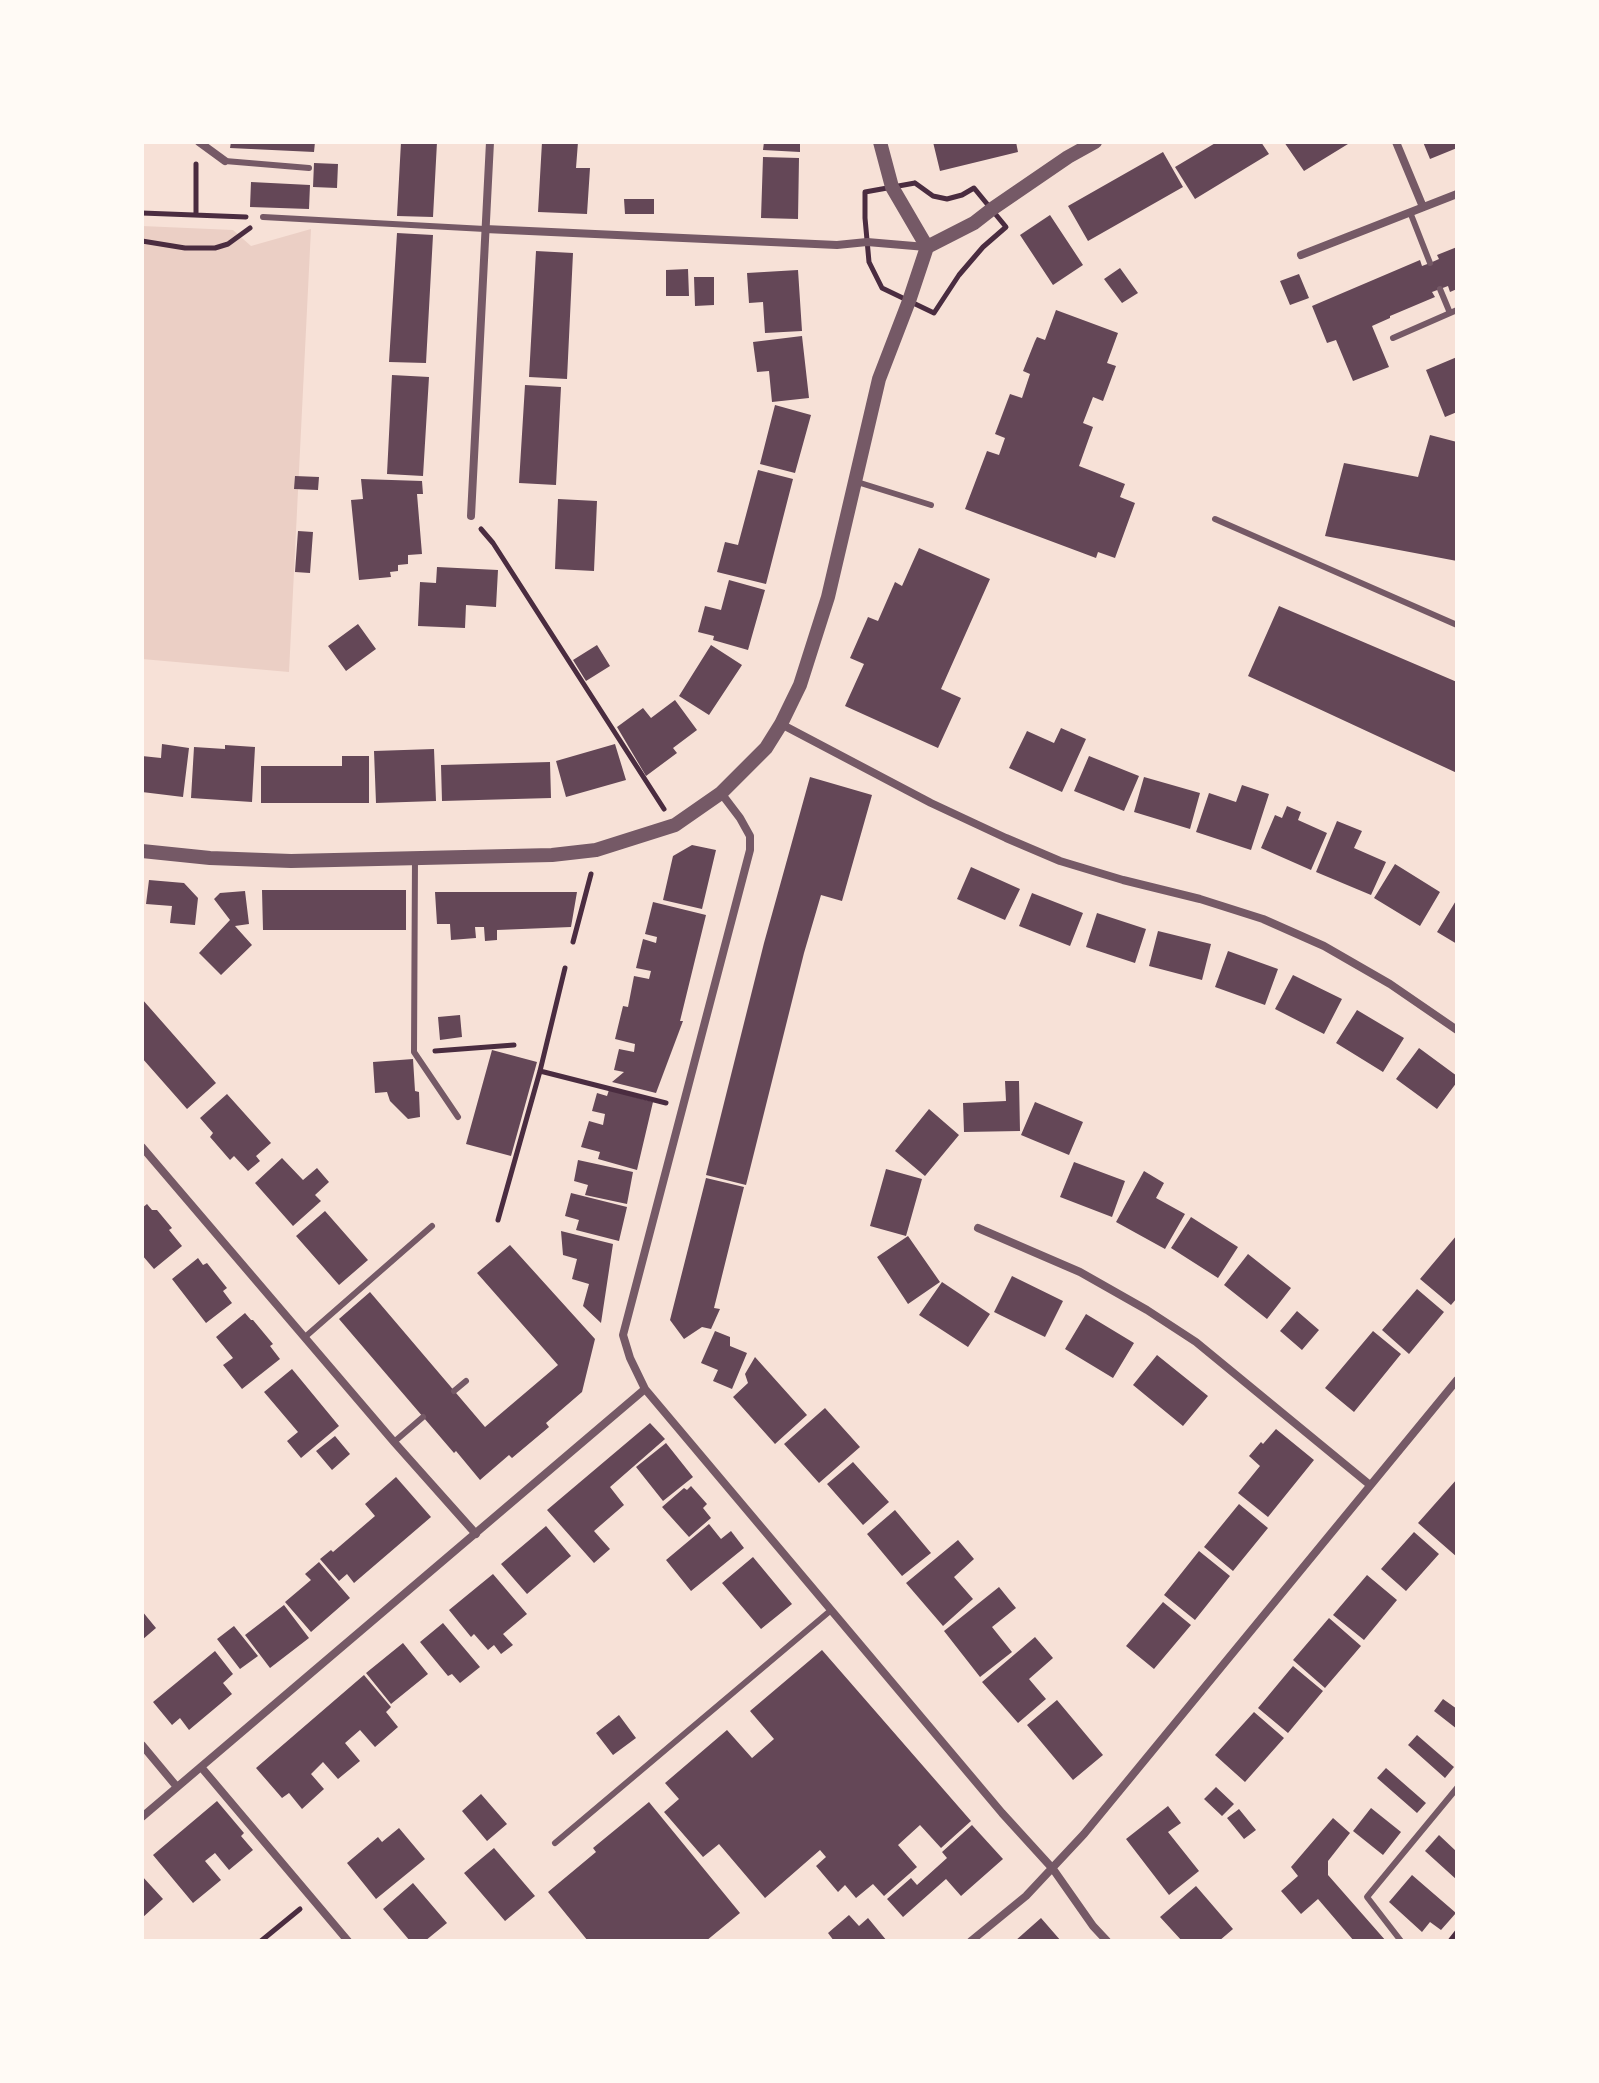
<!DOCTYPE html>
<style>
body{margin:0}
#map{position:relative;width:1599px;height:2083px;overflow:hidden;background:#f7e1d7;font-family:Manrope,sans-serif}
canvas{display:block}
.frame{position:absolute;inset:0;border:144px solid #fffaf5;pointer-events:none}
</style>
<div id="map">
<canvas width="1599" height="2083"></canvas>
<div class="frame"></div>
</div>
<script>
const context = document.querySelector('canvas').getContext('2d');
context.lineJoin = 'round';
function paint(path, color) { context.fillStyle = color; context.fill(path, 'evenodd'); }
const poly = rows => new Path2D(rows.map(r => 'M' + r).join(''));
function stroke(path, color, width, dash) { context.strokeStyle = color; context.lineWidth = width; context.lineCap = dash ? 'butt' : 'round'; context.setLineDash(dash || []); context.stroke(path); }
paint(poly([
 [142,226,233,230,251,246,311,229,289,672,142,659]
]), '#ebcfc5');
paint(poly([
 [231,142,315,142,314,152,230,148],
 [401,142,437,142,433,217,397,216],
 [542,142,578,142,576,168,590,168,587,214,538,212],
 [764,142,800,142,800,152,763,150],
 [933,142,1016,142,1018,152,940,171],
 [1217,142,1261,142,1269,154,1195,199,1175,167],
 [1284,142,1347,142,1348,144,1304,171],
 [1423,142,1457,142,1457,148,1430,159],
 [1163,152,1183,187,1088,241,1068,206],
 [763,157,799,158,798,219,761,218],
 [314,163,338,164,337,188,313,187],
 [251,182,310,185,309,209,250,207],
 [624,199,654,199,654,214,625,214],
 [1050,215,1083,265,1053,285,1020,235],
 [397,233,433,235,426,363,389,362],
 [1457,247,1457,289,1450,292,1448,286,1432,292,1435,297,1390,316,1390,318,1372,326,1389,367,1353,381,1336,340,1327,343,1312,306,1420,260,1422,266,1430,263,1439,259,1437,255],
 [536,251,573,253,567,379,529,377],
 [1120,268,1138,293,1122,303,1104,279],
 [688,269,689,296,666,296,666,270],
 [798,270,802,331,765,333,763,302,749,303,747,273],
 [1299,274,1309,298,1290,305,1280,281],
 [694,277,714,277,714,305,695,306],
 [1056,310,1118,333,1107,363,1116,366,1103,401,1093,397,1083,423,1093,427,1079,466,1125,484,1120,497,1135,503,1115,558,1098,552,1096,558,965,509,987,451,999,455,1005,438,995,434,1010,394,1022,398,1030,374,1023,371,1035,341,1037,337,1045,340],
 [802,336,809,398,772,402,769,371,757,372,753,342],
 [1457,357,1457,412,1445,417,1426,370],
 [392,375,429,377,423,476,387,474],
 [525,385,561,387,556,485,519,483],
 [775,405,811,415,795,473,760,464],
 [1430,435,1457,442,1457,561,1325,536,1344,463,1418,477],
 [758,470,793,479,766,584,717,572,725,542,738,545],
 [295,476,319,477,318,490,294,489],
 [361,479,422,481,423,494,417,494,422,554,408,555,408,564,398,565,398,571,390,572,391,577,359,580,351,500,363,499],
 [558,499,597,501,594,571,555,569],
 [298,531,313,532,310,573,295,572],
 [919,548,990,579,941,689,961,698,938,748,845,706,864,664,850,658,868,617,878,621,895,582,902,586],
 [437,567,498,570,496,607,466,605,465,628,418,626,420,582,436,583],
 [729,580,765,590,748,650,713,640,714,636,698,632,705,606,721,610],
 [1279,606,1457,682,1457,773,1248,676],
 [358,624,376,649,346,671,328,646],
 [597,645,610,666,586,681,573,660],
 [711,645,742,665,709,715,679,696],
 [675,700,697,730,673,748,677,753,646,776,617,727,643,708,651,718],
 [1061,728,1086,739,1062,792,1009,768,1027,731,1054,743],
 [162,744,189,748,183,797,142,792,142,756,161,758],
 [615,744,626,780,566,797,556,761],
 [225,745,255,747,252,802,191,798,194,747,225,749],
 [434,749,436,801,376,803,374,751],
 [342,756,369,756,369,803,261,803,261,766,342,766],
 [1089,756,1139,776,1124,811,1074,791],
 [550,762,551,798,442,801,441,765],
 [810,777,872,795,842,901,821,895,804,953,746,1185,706,1175,764,943],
 [1144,777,1200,793,1190,829,1134,812],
 [1242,785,1269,794,1251,850,1196,832,1209,793,1236,802],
 [1287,806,1301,812,1298,820,1327,833,1311,870,1261,848,1275,815,1282,818],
 [1337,821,1362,831,1354,848,1386,862,1371,895,1316,872],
 [692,845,716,850,702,909,663,900,673,856],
 [1395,864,1440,892,1420,926,1374,898],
 [971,867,1020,889,1005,920,957,899],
 [149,880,184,883,198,898,195,925,170,923,172,906,146,904],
 [262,890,406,890,406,930,263,930],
 [245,891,249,924,235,926,252,945,221,975,199,953,230,920,214,899,220,893],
 [435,892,577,892,571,927,497,930,497,940,485,941,484,927,475,927,476,938,451,940,450,924,437,924],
 [1032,893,1083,913,1070,946,1019,926],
 [1457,899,1457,944,1437,932],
 [653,902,706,915,680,1021,683,1021,656,1093,612,1082,624,1072,614,1070,619,1049,634,1052,635,1044,615,1039,623,1006,628,1007,634,976,649,979,651,971,636,968,643,939,656,943,657,937,645,934],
 [1097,913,1146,929,1135,963,1086,947],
 [1158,931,1211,944,1202,980,1149,966],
 [1228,951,1278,969,1265,1005,1215,987],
 [1293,975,1342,999,1324,1034,1275,1009],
 [142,999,216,1083,187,1109,142,1058],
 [1357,1010,1404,1038,1383,1072,1336,1043],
 [460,1015,462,1037,440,1040,438,1017],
 [1419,1048,1457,1076,1457,1082,1437,1109,1396,1079],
 [492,1050,537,1062,511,1156,466,1144],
 [413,1059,415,1091,419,1092,420,1117,408,1119,390,1101,387,1092,375,1093,373,1062],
 [1005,1081,1019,1081,1020,1131,964,1132,963,1103,1006,1101],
 [609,1090,653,1102,637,1170,598,1159,600,1152,581,1147,589,1121,603,1125,605,1114,592,1111,597,1093,607,1096],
 [227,1094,271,1143,256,1156,260,1161,248,1171,234,1156,230,1160,210,1137,213,1133,200,1118],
 [1035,1102,1083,1122,1069,1155,1021,1135],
 [929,1109,959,1135,925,1176,895,1151],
 [282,1158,303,1180,317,1168,329,1182,315,1195,321,1201,293,1226,255,1183],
 [578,1160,633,1172,627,1204,585,1195,588,1185,574,1181],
 [1074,1162,1125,1181,1112,1217,1060,1197],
 [886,1169,922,1179,906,1236,870,1226],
 [1144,1171,1164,1183,1156,1198,1185,1214,1165,1249,1116,1222],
 [706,1178,744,1187,714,1308,720,1309,711,1329,702,1327,684,1339,670,1320],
 [571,1193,627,1207,619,1241,576,1230,579,1220,565,1216],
 [147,1204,152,1210,157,1210,172,1228,169,1230,182,1246,154,1269,142,1255,142,1208],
 [325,1211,368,1260,339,1285,296,1236],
 [1191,1217,1238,1247,1218,1278,1171,1248],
 [561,1231,613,1244,601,1323,583,1306,589,1284,572,1279,577,1259,563,1255],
 [1457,1235,1457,1298,1451,1305,1420,1279],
 [908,1236,940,1282,908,1304,877,1257],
 [510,1245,595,1339,582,1392,546,1423,549,1427,512,1458,509,1455,480,1480,456,1451,454,1453,339,1319,370,1292,485,1427,558,1365,477,1273],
 [1248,1254,1291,1288,1267,1319,1224,1285],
 [198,1258,203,1265,207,1263,227,1288,223,1291,232,1303,206,1323,172,1279],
 [1012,1276,1063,1301,1045,1337,994,1312],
 [942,1282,990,1314,968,1347,919,1315],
 [1417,1289,1444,1312,1409,1354,1382,1330],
 [1297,1311,1319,1330,1302,1350,1280,1331],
 [245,1313,251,1320,253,1320,273,1344,270,1346,280,1359,242,1389,223,1365,233,1358,216,1337],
 [1086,1314,1134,1343,1113,1378,1065,1349],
 [715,1331,730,1337,730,1346,747,1353,732,1389,713,1381,718,1370,701,1363],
 [1373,1331,1401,1354,1354,1412,1325,1388],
 [1157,1355,1208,1396,1183,1426,1133,1385],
 [755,1357,807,1415,775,1444,733,1397,748,1383,745,1374],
 [292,1369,339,1426,301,1458,287,1441,298,1432,264,1392],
 [825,1408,860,1447,819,1483,784,1444],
 [650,1423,665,1439,610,1487,624,1505,594,1531,610,1549,594,1563,547,1510],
 [1276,1429,1314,1460,1268,1517,1238,1493,1260,1466,1249,1456,1261,1442,1263,1444],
 [335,1436,350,1454,332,1470,316,1451],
 [666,1443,693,1477,663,1501,636,1467],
 [853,1462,889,1502,863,1525,827,1484],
 [396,1477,431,1517,354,1583,347,1574,339,1581,320,1559,331,1550,333,1552,375,1516,365,1504],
 [1457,1479,1457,1557,1418,1523],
 [691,1486,707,1504,703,1508,711,1518,689,1537,662,1507,684,1488,687,1490],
 [1239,1504,1268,1528,1233,1571,1204,1547],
 [895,1510,931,1553,902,1576,867,1534],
 [709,1524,721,1539,731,1531,744,1548,691,1591,666,1560],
 [546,1526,571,1556,527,1594,501,1564],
 [1414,1532,1439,1554,1406,1591,1381,1569],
 [958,1540,974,1559,954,1577,973,1599,943,1626,906,1583],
 [1199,1551,1230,1576,1195,1620,1164,1595],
 [753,1557,792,1604,761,1629,722,1583],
 [319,1562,350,1598,311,1632,285,1602,311,1580,305,1574],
 [493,1574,527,1614,503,1634,513,1645,501,1654,494,1645,488,1650,474,1634,471,1637,449,1610],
 [1367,1575,1397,1600,1364,1640,1333,1615],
 [999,1587,1016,1608,992,1627,1012,1652,980,1677,944,1631],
 [1163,1602,1191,1625,1154,1669,1126,1646],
 [284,1605,309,1638,270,1668,245,1635],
 [142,1611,156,1628,142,1640],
 [1329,1618,1361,1646,1325,1688,1293,1660],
 [443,1623,480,1667,460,1683,452,1674,448,1676,420,1642],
 [234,1626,258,1656,240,1669,217,1639],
 [1035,1637,1053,1658,1029,1679,1046,1699,1018,1723,982,1682],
 [403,1643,428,1674,391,1704,366,1673],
 [822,1650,971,1821,941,1848,920,1825,898,1845,917,1867,884,1896,873,1884,856,1898,845,1885,838,1892,816,1866,826,1857,820,1850,765,1898,719,1844,703,1857,664,1812,679,1799,665,1783,727,1730,752,1758,774,1739,750,1711],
 [215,1651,233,1674,223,1683,232,1694,189,1730,180,1718,172,1725,153,1702],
 [1293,1666,1323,1691,1288,1733,1258,1708],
 [364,1675,391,1707,386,1712,398,1727,375,1747,360,1730,345,1743,360,1761,338,1779,323,1762,311,1774,324,1789,302,1809,289,1793,282,1798,256,1768],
 [1443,1699,1457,1709,1457,1729,1434,1711],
 [1057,1700,1103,1755,1073,1780,1027,1725],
 [1254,1712,1284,1738,1245,1782,1215,1755],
 [619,1715,636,1738,613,1755,596,1733],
 [1417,1735,1454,1767,1445,1778,1408,1745],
 [1386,1768,1426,1803,1417,1813,1377,1778],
 [1216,1787,1234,1804,1222,1816,1204,1799],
 [481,1794,507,1824,487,1841,462,1811],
 [217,1801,244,1833,241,1836,253,1850,229,1870,215,1853,205,1861,221,1880,193,1903,153,1855],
 [649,1802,740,1913,706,1941,588,1941,548,1892,596,1852,593,1848],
 [1168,1806,1181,1823,1168,1832,1199,1871,1169,1895,1126,1839],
 [1371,1808,1401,1832,1383,1855,1353,1831],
 [1239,1809,1256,1830,1244,1839,1227,1818],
 [1333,1818,1350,1833,1328,1861,1328,1875,1386,1941,1354,1941,1318,1899,1301,1914,1281,1891,1298,1876,1291,1867],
 [972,1825,1003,1859,961,1896,946,1879,903,1917,887,1899,911,1878,917,1885,947,1858,942,1852],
 [399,1828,425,1859,376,1899,347,1863,378,1837,382,1842],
 [1439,1835,1457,1852,1457,1880,1425,1851],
 [494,1848,535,1896,505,1921,464,1873],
 [1412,1875,1456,1913,1441,1930,1430,1922,1422,1932,1389,1902],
 [142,1876,163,1899,142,1918],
 [413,1883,447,1923,425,1941,410,1941,383,1909],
 [1196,1886,1233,1929,1219,1941,1182,1941,1160,1917],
 [849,1915,859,1926,868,1918,887,1941,834,1941,828,1933],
 [1041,1918,1061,1941,1015,1941]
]), '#644757');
stroke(poly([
 [915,183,933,196,947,199,962,195,974,188,1006,227,983,247,959,275,934,313,882,288,869,262,865,218,865,192,915,183],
 [142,213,246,217],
 [196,215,196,164],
 [142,241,185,248,215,248,228,244,250,228],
 [481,529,493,543,664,809],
 [573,942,591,874],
 [435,1051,514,1045],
 [540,1071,666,1103],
 [498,1220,540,1071,565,968],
 [261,1941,300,1909],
 [1450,1941,1457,1932]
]), '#4a2c40', 5);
stroke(poly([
 [225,161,309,168],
 [1410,212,1430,263],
 [263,217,485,229],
 [1440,289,1450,313],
 [1393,338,1457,310],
 [854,481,931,505],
 [1215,519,1457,625],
 [415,858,414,1052,458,1117],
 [305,1337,432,1226],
 [454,1391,466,1381],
 [394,1442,423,1417],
 [555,1843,830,1611],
 [1401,1941,1367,1897,1457,1788]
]), '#755966', 6);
stroke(poly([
 [199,142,225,161],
 [1396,142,1423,207],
 [485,229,837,245,867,242,926,247],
 [1301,255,1457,194],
 [471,516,490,142],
 [781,724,931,803,1006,838,1060,861,1123,880,1200,899,1263,919,1324,946,1390,984,1457,1030],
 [721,793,740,818,750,836,750,850,623,1335,630,1358,645,1389,1002,1813,1053,1869,1093,1926,1107,1941],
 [142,1147,394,1442,476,1534],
 [978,1228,1080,1272,1147,1310,1196,1342,1370,1485],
 [142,1745,177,1787],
 [201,1767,348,1941],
 [142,1817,645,1389],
 [971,1941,1026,1896,1084,1834,1457,1380]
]), '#755966', 8);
stroke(poly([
 [880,142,892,187,927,247],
 [142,851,210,858,291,861,552,855,596,850,675,825,721,793,766,748,781,724,800,685,828,597,879,379,909,301,927,247,974,223,992,209,1068,157,1095,142]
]), '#755966', 14);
</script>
